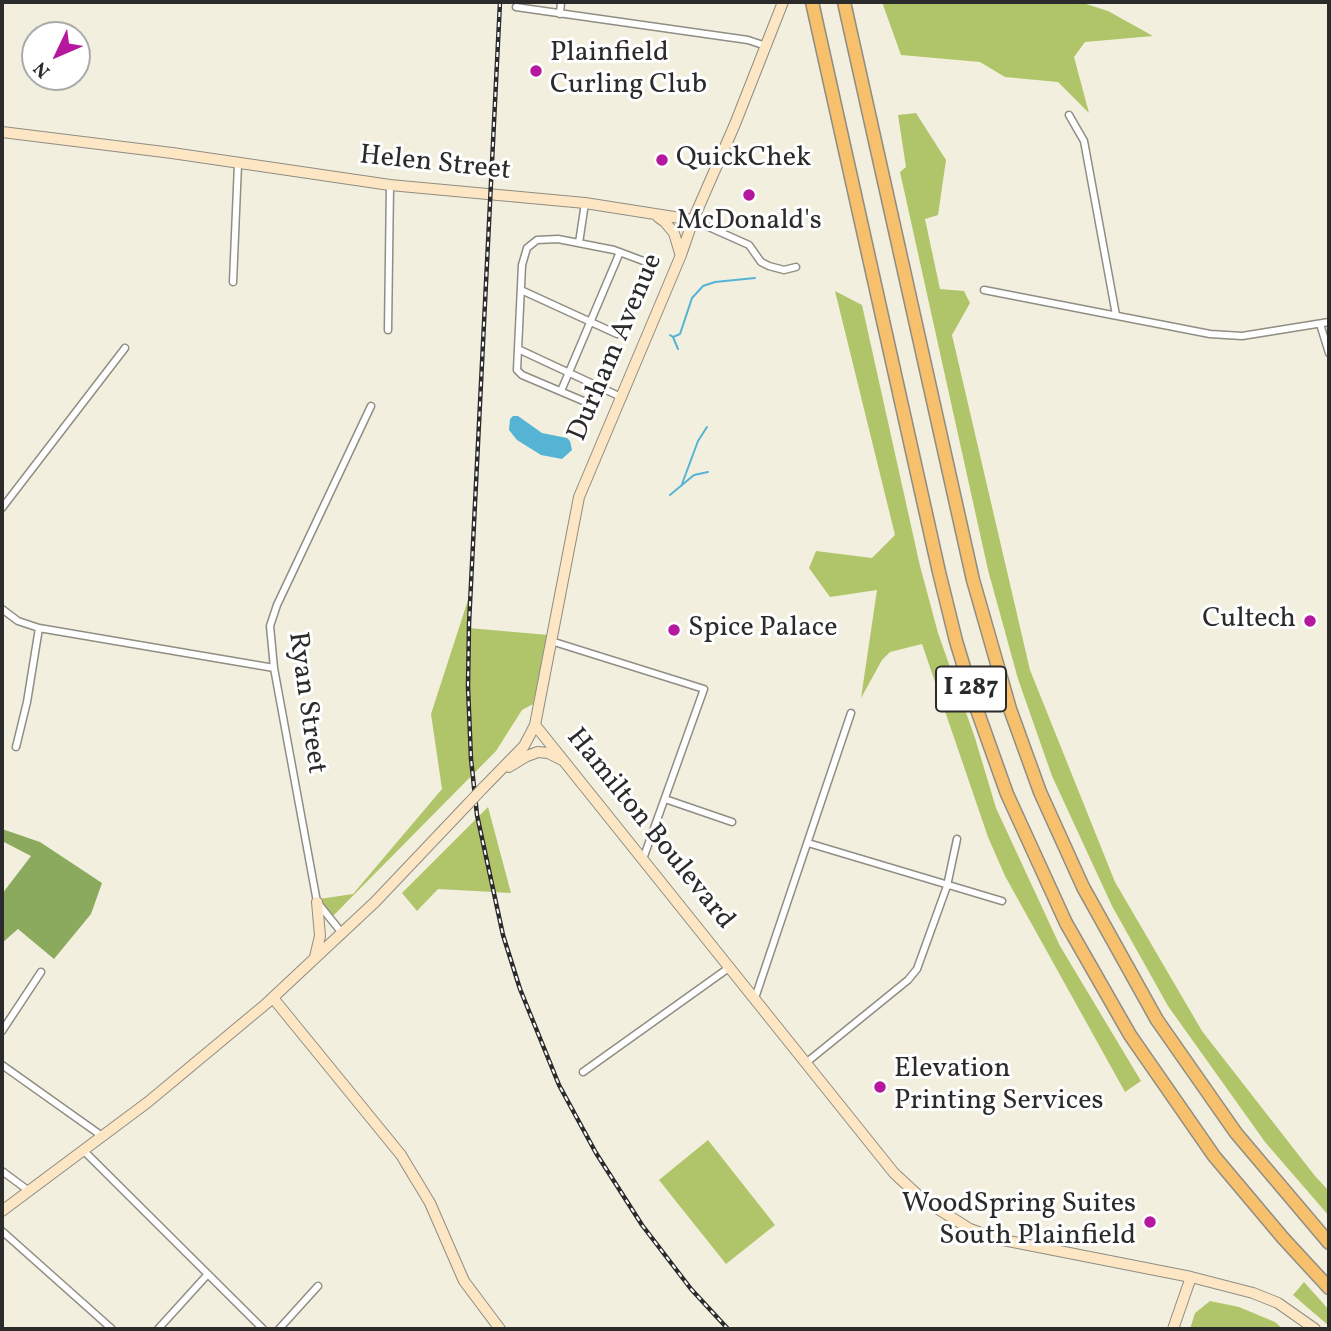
<!DOCTYPE html>
<style>
body{margin:0}
#map{position:relative;width:1331px;height:1331px;overflow:hidden;background:#f3efde;font-family:Vollkorn,serif}
canvas{display:block}
.frame{position:absolute;inset:0;border:4px solid #2b2b2b;pointer-events:none}
.north{position:absolute;left:21px;top:21px;width:70px;height:70px;box-sizing:border-box;background:#fff;border:2px solid #aaa;border-radius:50%;rotate:226deg;font-size:19px;font-weight:700;line-height:28px;text-align:center;color:#2b2b2b}
.north::after{content:'';display:block;margin:auto;width:24px;height:32px;background:#b5179e;clip-path:polygon(50% 0,100% 100%,50% 72%,0 100%)}
</style>
<div id="map">
<canvas width="1331" height="1331"></canvas>
<div class="frame"></div>
<div class="north">N</div>
</div>
<script>
const context = document.querySelector('canvas').getContext('2d');
context.lineJoin = 'round';
function paint(path, color) { context.fillStyle = color; context.fill(path, 'evenodd'); }
const poly = rows => new Path2D(rows.map(r => 'M' + r).join(''));
function stroke(path, color, width, dash) { context.strokeStyle = color; context.lineWidth = width; context.lineCap = dash ? 'butt' : 'round'; context.setLineDash(dash || []); context.stroke(path); }
function write(font, color, halo, rows, align = 'center') {
  context.font = font + ' Vollkorn,serif'; context.lineWidth = 6; context.setLineDash([]); context.textBaseline = 'middle'; context.strokeStyle = halo; context.fillStyle = color; for (const [text, x, y, turn = 0] of rows) {
    context.save(); context.translate(x, y); context.rotate((+turn || 0) * Math.PI / 180); context.textAlign = isNaN(turn) ? turn : align; if (halo) context.strokeText(text, 0, 0); context.fillText(text, 0, 0); context.restore();
  }
}
paint(poly([
 [882,2,1080,2,1108,11,1153,36,1085,42,1074,57,1089,113,1058,82,1005,77,980,62,901,55],
 [916,113,946,160,938,215,925,219,940,289,964,291,970,303,952,335,1030,670,1115,882,1202,1031,1315,1176,1329,1191,1329,1216,1265,1142,1168,1006,1112,906,1052,776,1018,679,988,570,900,172,906,167,898,115],
 [835,291,862,305,920,566,938,633,975,738,996,808,1060,946,1141,1081,1125,1092,1005,876,988,837,922,644,890,652,882,660,861,698,877,590,830,597,809,568,816,551,872,558,895,535],
 [469,597,469,628,548,635,533,704,522,710,496,751,331,918,319,899,353,894,442,789,431,714],
 [488,807,511,893,438,889,417,911,402,893],
 [708,1140,775,1225,726,1264,659,1180],
 [1304,1282,1329,1310,1329,1326,1293,1295],
 [1210,1301,1239,1307,1275,1322,1283,1329,1190,1329,1195,1313]
]), '#b0c56a');
paint(poly([
 [2,829,40,842,102,883,91,914,54,959,18,929,2,943,2,894,31,856,2,841]
]), '#8caa5e');
paint(poly([
 [513,416,518,416,542,433,567,438,570,441,572,450,562,459,541,455,517,440,509,430,510,419]
]), '#55b4d4');
stroke(poly([
 [670,335,673,337,678,349],
 [673,337,680,334,692,298,703,286,715,282,755,278],
 [682,484,698,441,707,427],
 [670,495,694,475,708,472]
]), '#55b4d4', 2);
const street = poly([
 [516,7,748,40,766,46],
 [560,14,561,2],
 [1069,115,1084,141,1116,315],
 [693,220,749,245,761,262,769,266,784,270,796,267],
 [579,243,585,203],
 [233,282,238,164],
 [521,290,617,334],
 [984,290,1210,334,1242,336,1329,322],
 [1320,324,1329,353],
 [388,330,390,185],
 [518,349,621,397],
 [561,391,620,252],
 [588,403,522,375,517,370,522,265,527,248,537,240,558,239,614,250,646,262],
 [2,508,125,348],
 [2,609,18,621,39,628,274,668],
 [551,641,704,689,643,859],
 [16,747,27,702,39,628],
 [665,799,732,822],
 [808,843,1002,901],
 [342,933,317,902,274,668,270,626,277,605,371,406],
 [755,998,851,713],
 [2,1031,41,972],
 [807,1062,908,980,917,969,947,886,957,839],
 [2,1065,102,1136],
 [583,1072,730,967],
 [83,1150,263,1329],
 [2,1171,29,1191],
 [2,1231,112,1329],
 [158,1329,208,1274],
 [279,1329,318,1286]
]);
const secondary = poly([
 [2,132,172,153,390,185,585,203,693,220],
 [658,217,665,222,674,233,680,253],
 [535,725,894,1173,922,1199,970,1229,998,1239,1191,1277,1253,1293,1278,1303,1315,1329],
 [509,767,527,756,538,752,548,753,562,760],
 [483,788,524,746,535,725,579,497,681,255,693,220,735,124,783,2],
 [315,957,320,936,317,902],
 [273,998,401,1155,430,1203,464,1281,500,1329],
 [2,1211,148,1102,267,1003,375,902,468,804],
 [1173,1329,1191,1277]
]);
const highway = poly([
 [812,2,939,572,956,641,976,707,1007,794,1066,923,1130,1035,1214,1156,1283,1238,1329,1288],
 [844,2,973,580,1010,709,1040,792,1083,887,1157,1020,1236,1133,1329,1243]
]);
stroke(street, '#8f8d84', 9);
stroke(secondary, '#8f8d84', 12);
stroke(highway, '#8f8d84', 15);
stroke(street, '#fff', 6);
stroke(secondary, '#fce6c4', 10);
stroke(highway, '#f7c06c', 12);
const rail = poly([
 [500,2,469,624,468,687,471,759,477,815,503,935,520,989,559,1085,596,1153,642,1225,691,1289,728,1329]
]);
stroke(rail, '#2b2b2b', 4.5);
stroke(rail, '#fff', 2, [5]);
const secondaryBridge = poly([
 [468,804,483,788]
]);
stroke(secondaryBridge, '#8f8d84', 12, []);
stroke(secondaryBridge, '#fce6c4', 10);
for (const [x, y, r, color] of [
 [536,71,7,"#b5179e"],
 [662,160,7,"#b5179e"],
 [749,195,7,"#b5179e"],
 [1310,621,7,"#b5179e"],
 [674,630,7,"#b5179e"],
 [880,1087,7,"#b5179e"],
 [1150,1222,7,"#b5179e"]
]) { const dot = new Path2D(); dot.arc(x, y, r, 0, 2 * Math.PI); context.fillStyle = color; context.fill(dot); stroke(dot, '#fff', 2.5); }
for (const [x, y, w] of [
 [971,689,70]
]) { const box = new Path2D(); box.roundRect(x - w / 2, y - 22.5, w, 45, 5); context.fillStyle = '#fff'; context.fill(box); stroke(box, '#2b2b2b', 2); }
write('bold 26px', '#2b2b2b', null, [
 ["I 287",971,689]
]);
write('28px', '#2b2b2b', '#fff', [
 ["Plainfield",550,55],
 ["Curling Club",550,87],
 ["QuickChek",676,160],
 ["McDonald's",749,223,"center"],
 ["Cultech",1296,621,"right"],
 ["Spice Palace",688,630],
 ["Elevation",894,1071],
 ["Printing Services",894,1103],
 ["WoodSpring Suites",1136,1206,"right"],
 ["South Plainfield",1136,1238,"right"]
], 'left');
write('28px', '#2b2b2b', '#fff', [
 ["Helen Street",435,165,6],
 ["Durham Avenue",617,348,-67],
 ["Ryan Street",305,703,82],
 ["Hamilton Boulevard",649,830,51]
]);
</script>
